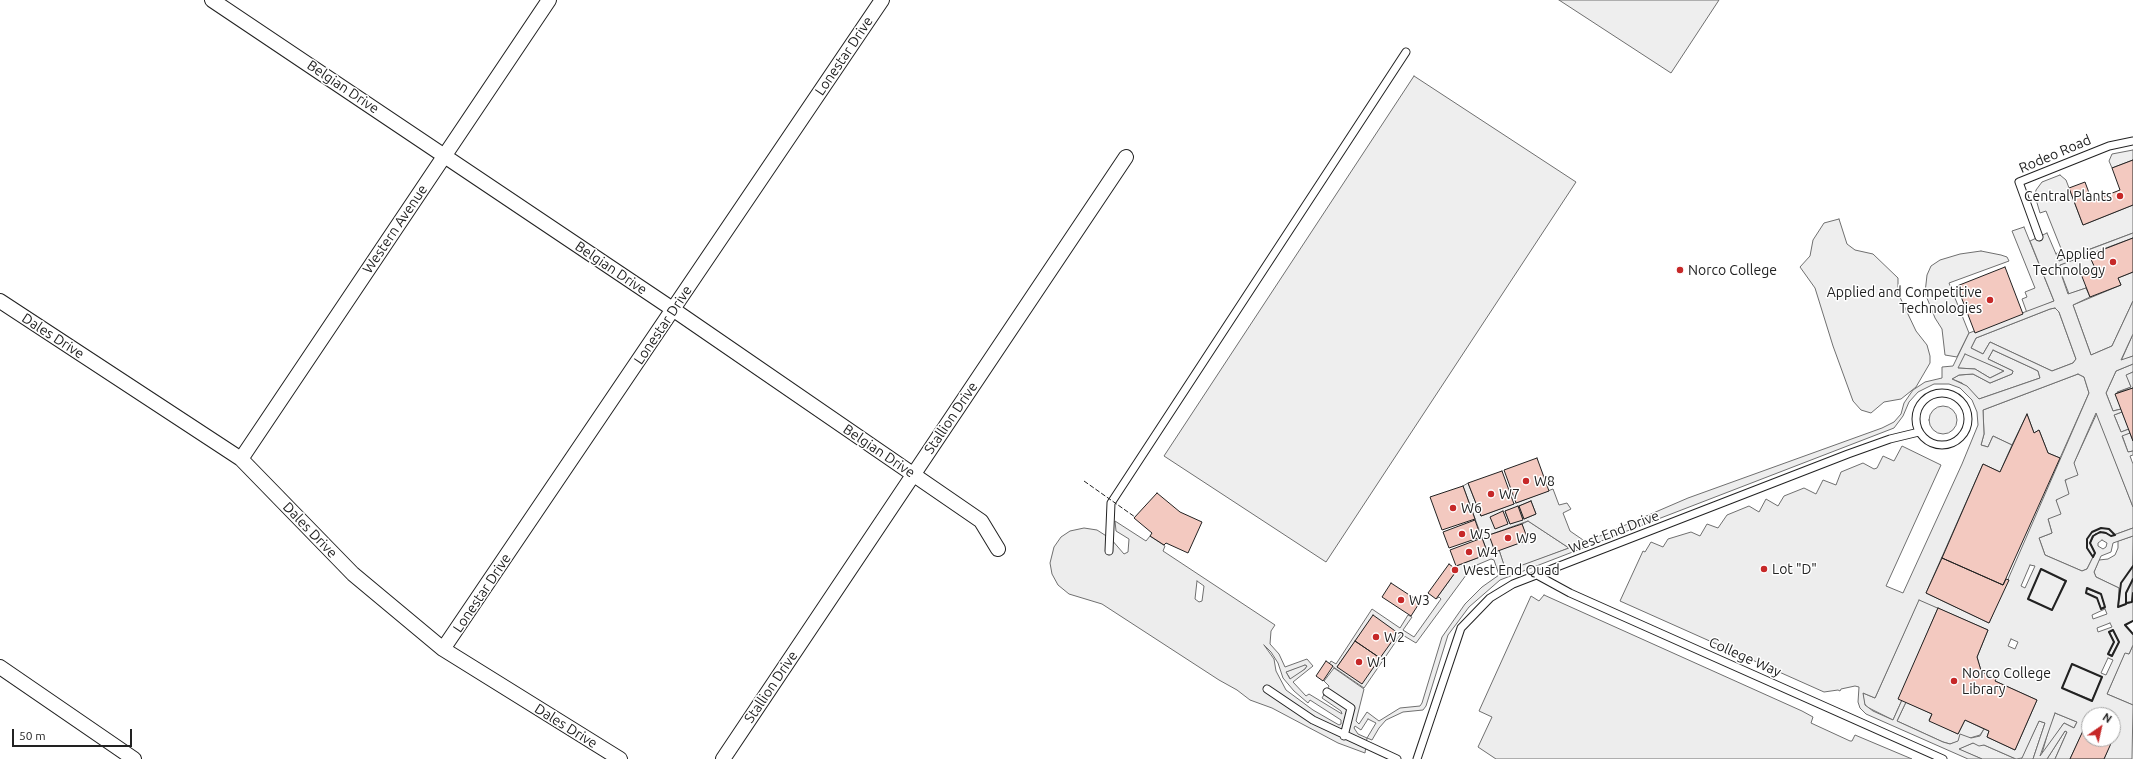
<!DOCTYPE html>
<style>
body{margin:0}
#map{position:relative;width:2133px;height:759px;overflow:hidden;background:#fff;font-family:Ubuntu,sans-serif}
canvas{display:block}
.north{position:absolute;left:2081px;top:707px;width:40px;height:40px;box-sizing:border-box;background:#fff;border:1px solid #a7a7a7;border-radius:50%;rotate:34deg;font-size:11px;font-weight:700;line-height:16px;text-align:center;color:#222}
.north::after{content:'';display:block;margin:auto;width:14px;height:18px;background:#c62828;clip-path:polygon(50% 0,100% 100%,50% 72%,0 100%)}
.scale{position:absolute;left:12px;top:729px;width:120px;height:18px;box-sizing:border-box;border:2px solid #222;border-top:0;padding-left:5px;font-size:12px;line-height:14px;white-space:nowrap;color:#222;-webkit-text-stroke:3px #fff;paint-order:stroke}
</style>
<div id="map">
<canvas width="2133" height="759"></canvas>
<div class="north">N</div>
<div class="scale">50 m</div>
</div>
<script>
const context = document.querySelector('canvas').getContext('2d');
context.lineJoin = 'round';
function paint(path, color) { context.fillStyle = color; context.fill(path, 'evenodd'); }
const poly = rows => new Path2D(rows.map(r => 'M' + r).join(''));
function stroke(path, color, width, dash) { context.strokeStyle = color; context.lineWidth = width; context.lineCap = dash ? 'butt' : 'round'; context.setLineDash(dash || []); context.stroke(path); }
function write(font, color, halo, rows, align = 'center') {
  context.font = font + ' Ubuntu,sans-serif'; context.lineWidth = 3; context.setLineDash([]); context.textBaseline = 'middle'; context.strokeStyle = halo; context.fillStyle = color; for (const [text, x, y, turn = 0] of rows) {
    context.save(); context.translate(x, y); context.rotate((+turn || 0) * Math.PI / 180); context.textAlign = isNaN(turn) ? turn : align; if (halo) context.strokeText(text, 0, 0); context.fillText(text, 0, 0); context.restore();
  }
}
const green = poly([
 [1559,0,1719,0,1671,73,1559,0],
 [1414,76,1576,182,1326,562,1164,456,1414,76],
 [2133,150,2133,160,2112,168,2109,161,2112,154,2133,150],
 [2060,175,2066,180,2083,225,2133,205,2133,233,2058,261,2055,254,2062,251,2046,211,2040,213,2035,196,2036,190,2042,182,2060,175],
 [1839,219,1847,244,1855,250,1873,254,1898,278,1898,293,1916,331,1927,345,1930,356,1930,363,1916,387,1901,399,1884,402,1871,413,1861,410,1853,401,1833,346,1815,288,1800,267,1810,256,1813,240,1824,223,1839,219],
 [2024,227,2054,301,2027,313,2022,299,2027,297,2025,292,2035,288,2012,231,2024,227],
 [1981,251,2001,255,2007,257,2009,261,1949,283,1969,333,1957,357,1945,355,1942,329,1935,318,1925,293,1927,275,1931,266,1940,260,1960,254,1981,251],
 [2089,253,2095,268,2086,288,2069,294,2059,268,2060,265,2089,253],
 [2133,272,2133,301,2112,346,2091,355,2073,305,2121,285,2118,278,2133,272],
 [2055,308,2059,312,2076,359,2073,363,2052,371,1990,342,1983,354,1971,348,1976,338,2050,309,2055,308],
 [2133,334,2133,356,2121,361,2133,334],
 [1993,350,2032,368,2038,371,2040,378,1979,399,1962,383,1952,379,1959,375,1973,374,1990,383,2012,374,2013,371,1988,359,1993,350],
 [1965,353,2004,371,1990,378,1975,369,1957,368,1965,353],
 [2133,364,2133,372,2127,375,2131,387,2117,392,2121,409,2113,411,2106,393,2116,371,2133,364],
 [2078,374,2084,377,2089,393,2060,458,2048,453,2039,430,2034,433,2027,414,2012,445,1993,436,1988,447,1981,445,1984,434,1983,410,2078,374],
 '1929 420a14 14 0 1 1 28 0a14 14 0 1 1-28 0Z',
 [2122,412,2129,429,2121,432,2114,415,2122,412],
 [2097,413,2133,507,2133,528,2111,536,2106,533,2095,534,2091,540,2095,553,2087,569,2082,571,2045,555,2039,538,2052,533,2048,519,2097,413],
 [2130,433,2133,441,2133,451,2128,452,2122,435,2130,433],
 [1528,521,1569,548,1506,572,1499,550,1527,540,1522,524,1528,521],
 [2133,536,2132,602,2118,607,2119,588,2096,577,2094,572,2099,560,2108,559,2115,555,2118,548,2118,541,2133,536],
 [2041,569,2066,581,2052,610,2028,599,2041,569],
 [2087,588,2101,594,2105,607,2101,609,2086,593,2087,588],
 [1919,599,1938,608,1899,699,1902,700,1893,720,1867,707,1864,703,1863,693,1875,698,1919,599],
 [2113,630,2119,642,2112,656,2108,654,2114,642,2109,632,2113,630],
 [2133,645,2133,705,2107,694,2125,652,2129,654,2133,645],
 [1305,664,1307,666,1305,669,1291,680,1286,672,1305,664],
 [2072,664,2102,677,2092,701,2062,688,2072,664],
 [1906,702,1932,714,1929,720,1958,734,1965,720,1984,729,1980,735,1950,744,1943,742,1897,721,1906,702],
 [2055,713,2077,722,2074,728,2064,723,2041,757,2050,725,2055,713],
 [2039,721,2045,723,2033,759,2021,759,2039,721],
 [2065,731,2067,732,2055,759,2047,759,2065,731],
 [1973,743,1984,745,2016,759,1982,759,1958,749,1973,743]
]);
paint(green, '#eee');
stroke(green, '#6f6f6f', 1);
const parking = poly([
 [2047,233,2059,261,2133,233,2133,238,2060,265,2059,268,2068,294,2086,288,2090,297,2073,305,2091,355,2112,346,2133,301,2133,334,2121,360,2133,356,2133,364,2116,371,2106,393,2113,411,2121,409,2122,412,2114,415,2121,432,2129,429,2130,433,2122,436,2128,452,2133,451,2133,455,2130,456,2133,464,2133,507,2096,413,2074,463,2078,475,2065,480,2069,494,2056,500,2061,514,2048,519,2052,533,2039,538,2045,555,2082,571,2087,569,2095,553,2090,543,2095,534,2104,532,2111,536,2133,528,2133,536,2113,543,2111,552,2101,556,2094,572,2096,577,2119,588,2118,607,2132,602,2133,593,2133,621,2125,625,2133,634,2133,645,2129,654,2125,653,2107,694,2133,705,2132,759,2104,759,2114,735,2113,715,2089,715,2089,723,2087,723,2070,759,2055,759,2067,732,2065,731,2047,759,2033,759,2045,723,2039,721,2022,758,2016,759,1984,745,1979,746,1973,743,1959,749,1982,759,1968,759,1866,714,1860,708,1858,702,1859,687,1855,686,1841,689,1840,691,1838,690,1824,692,1620,601,1643,551,1645,552,1651,542,1663,547,1668,539,1691,532,1700,536,1707,524,1718,528,1727,515,1749,506,1759,512,1766,499,1778,506,1784,496,1804,488,1816,494,1823,480,1836,485,1841,472,1863,463,1874,469,1877,468,1883,456,1894,461,1902,446,1941,465,1886,586,1903,593,1962,464,1978,425,1977,412,1972,400,1960,388,1949,384,1934,384,1918,392,1909,402,1903,416,1894,428,1500,580,1469,607,1448,635,1426,706,1423,710,1403,712,1386,720,1379,728,1372,740,1367,738,1365,753,1338,743,1272,708,1250,700,1237,690,1219,680,1102,604,1069,594,1058,585,1052,574,1050,563,1054,547,1061,537,1070,531,1084,528,1097,530,1111,539,1124,554,1128,552,1129,539,1116,531,1115,521,1146,541,1150,536,1165,546,1163,551,1275,625,1271,631,1270,644,1279,654,1285,667,1307,659,1313,666,1293,682,1306,696,1309,694,1342,714,1341,711,1322,698,1329,686,1324,681,1334,668,1364,689,1356,721,1359,724,1367,712,1379,721,1400,708,1420,706,1422,703,1442,637,1465,604,1482,587,1499,575,1494,560,1491,559,1472,567,1416,643,1401,634,1364,688,1329,664,1331,661,1336,664,1372,609,1400,628,1408,615,1412,617,1403,630,1414,637,1441,599,1439,597,1436,599,1457,570,1456,566,1488,554,1463,486,1468,483,1481,516,1553,489,1559,505,1567,503,1571,509,1563,513,1570,531,1586,542,1688,498,1882,428,1894,422,1901,414,1904,403,1913,390,1925,382,1942,378,1942,367,1953,366,1969,333,2054,301,2030,241,2047,233],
 [2055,308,2059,312,2076,359,2073,363,2052,371,1990,342,1983,354,1971,348,1976,338,2050,309,2055,308],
 [1993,350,2032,368,2038,371,2040,378,1979,399,1967,386,1952,379,1959,375,1973,374,1990,383,2012,374,2013,371,1988,359,1993,350],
 [1965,354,2004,371,1990,378,1975,369,1958,368,1965,354],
 [2078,374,2084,377,2089,393,1989,623,1926,593,1983,464,2000,472,2012,445,1993,436,1988,447,1981,445,1984,434,1983,410,2078,374],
 [1531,501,1536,514,1524,519,1519,506,1531,501],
 [1518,507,1523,519,1510,524,1505,511,1518,507],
 [1528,521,1569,548,1506,571,1499,550,1489,535,1528,521],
 [2102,540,2107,543,2106,547,2103,549,2098,546,2098,543,2102,540],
 [2030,565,2035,566,2025,588,2021,586,2030,565],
 [2041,569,2065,581,2052,610,2028,599,2041,569],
 [1197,581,1204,586,1202,601,1199,602,1195,599,1197,581],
 [2087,589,2101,594,2105,608,2101,609,2097,598,2086,593,2087,589],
 [1919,600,1988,630,1977,657,1982,674,1984,673,1995,679,1995,681,2037,700,2015,750,1987,737,1989,731,1984,729,1980,736,1971,738,1960,734,1958,741,1950,744,1943,742,1897,721,1906,702,1902,700,1893,720,1873,711,1865,705,1863,693,1875,698,1919,600],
 [2105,609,2107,614,2093,619,2092,615,2105,609],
 [1373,616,1397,633,1337,667,1373,616],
 [2110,623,2112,627,2098,632,2097,628,2110,623],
 [2113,630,2119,642,2111,656,2108,654,2114,642,2109,632,2113,630],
 [2011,639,2018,642,2015,649,2008,646,2011,639],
 [1264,645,1271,652,1278,663,1283,678,1294,691,1308,703,1310,700,1341,720,1341,724,1339,725,1313,710,1286,690,1276,671,1274,659,1264,645],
 [2108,658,2113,660,2106,675,2101,673,2108,658],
 [2072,664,2102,677,2092,700,2062,688,2072,664],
 [1305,665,1307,666,1305,669,1290,679,1286,672,1305,665],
 [2055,713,2077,722,2074,728,2064,723,2040,756,2055,713],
 [1368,719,1376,723,1367,738,1358,734,1354,728,1355,726,1361,730,1368,719],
 [2133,372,2133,388,2117,393,2131,387,2126,375,2133,372],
 [1544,595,1802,711,1813,717,1811,723,1850,741,1852,741,1855,735,1912,759,1496,759,1478,747,1492,717,1479,711,1531,596,1539,601,1544,595]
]);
paint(parking, '#ededed');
stroke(parking, '#6f6f6f', 1);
const building = poly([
 [2133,160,2133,205,2083,225,2069,188,2085,182,2092,201,2120,190,2112,168,2133,160],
 [2133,238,2133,272,2118,278,2121,285,2090,297,2081,274,2095,268,2089,255,2133,238],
 [2005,267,2023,314,1975,333,1957,286,2005,267],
 [2133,388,2133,441,2115,394,2133,388],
 [2027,414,2034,433,2039,430,2048,453,2060,458,2003,585,1942,558,1983,464,2000,472,2027,414],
 [1537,458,1549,491,1516,503,1504,470,1537,458],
 [1502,471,1514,504,1481,516,1468,483,1502,471],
 [1463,486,1475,519,1442,530,1430,497,1463,486],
 [1157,493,1180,512,1202,522,1188,553,1166,543,1164,545,1150,536,1152,533,1134,518,1157,493],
 [1531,501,1536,514,1524,519,1519,506,1531,501],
 [1518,506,1523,520,1510,524,1505,511,1518,506],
 [1503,511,1508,524,1495,529,1490,517,1503,511],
 [1475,520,1481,537,1449,548,1443,532,1475,520],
 [1522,524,1528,540,1495,552,1489,535,1522,524],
 [1482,538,1488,554,1456,566,1450,550,1482,538],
 [1942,558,2003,585,2006,579,2009,580,1989,623,1926,593,1942,558],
 [1449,564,1457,570,1436,599,1428,593,1449,564],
 [1391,583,1420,602,1411,616,1382,597,1391,583],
 [1938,608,1988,630,1977,657,1982,674,1984,673,1996,679,1995,681,2037,700,2015,750,1987,737,1989,731,1965,720,1958,734,1929,721,1932,714,1898,699,1938,608],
 [1373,615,1398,633,1380,658,1355,641,1373,615],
 [1355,641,1380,658,1362,684,1337,667,1355,641],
 [1326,661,1333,666,1323,681,1316,676,1326,661],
 [2087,722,2089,723,2089,739,2113,739,2104,759,2070,759,2087,722]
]);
paint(building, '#f3c9c0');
stroke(building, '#222', 1);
const service = poly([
 [2039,237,2019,182,2109,146,2133,141],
 '1916 419a26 26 0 1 1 52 0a26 26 0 1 1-52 0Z',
 [1109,551,1111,503,1406,52],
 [1537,575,1570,593,1943,759],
 [1267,689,1313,720,1397,759],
 [1327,692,1351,708,1344,736],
 [1417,759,1461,628,1490,598,1513,584,1848,454,1890,439,1919,432]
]);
const minor = poly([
 [212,0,674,310,981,521,998,549],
 [0,301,241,459,353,574,443,649,620,759],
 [241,459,549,0],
 [443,649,882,0],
 [0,667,134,759],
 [723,759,1126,157]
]);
stroke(service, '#222', 9);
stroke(minor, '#222', 16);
stroke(service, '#fff', 7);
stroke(minor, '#fff', 14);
stroke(poly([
 [1084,481,1135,517]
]), '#222', 1, [5, 2]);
stroke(poly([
 [2101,528,2109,529,2115,535,2111,536,2106,533,2100,532,2093,536,2090,543,2095,553,2093,557,2087,548,2087,539,2092,532,2101,528],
 [2133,566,2121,583,2118,607,2126,604,2126,593,2133,579],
 [2041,569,2066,581,2052,610,2028,599,2041,569],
 [2087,588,2101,594,2105,607,2101,609,2097,598,2086,593,2087,588],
 [2126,603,2132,602,2133,593],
 [2133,621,2125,625,2133,634],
 [2113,630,2119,642,2112,656,2108,654,2114,642,2109,632,2113,630],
 [2072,664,2102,677,2092,701,2062,688,2072,664]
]), '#222', 2);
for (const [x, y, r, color] of [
 [2120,196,4,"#c62828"],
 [2113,262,4,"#c62828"],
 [1680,270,4,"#c62828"],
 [1990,300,4,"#c62828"],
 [1526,481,4,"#c62828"],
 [1491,494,4,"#c62828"],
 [1453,508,4,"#c62828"],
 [1462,534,4,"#c62828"],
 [1508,538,4,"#c62828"],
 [1469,552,4,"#c62828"],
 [1764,569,4,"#c62828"],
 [1455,570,4,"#c62828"],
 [1401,600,4,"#c62828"],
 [1376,637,4,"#c62828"],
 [1359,662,4,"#c62828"],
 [1954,681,4,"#c62828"]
]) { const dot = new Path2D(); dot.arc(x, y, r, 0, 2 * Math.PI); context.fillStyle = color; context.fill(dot); stroke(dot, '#fff', 1.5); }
write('14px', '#222', '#fff', [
 ["Lonestar Drive",844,56,-56],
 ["Belgian Drive",343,87,34],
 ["Rodeo Road",2055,154,-23],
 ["Western Avenue",395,229,-56],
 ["Belgian Drive",611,268,34],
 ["Lonestar Drive",663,325,-56],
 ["Dales Drive",53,336,33],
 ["Stallion Drive",951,418,-56],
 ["Belgian Drive",879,451,34],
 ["Dales Drive",310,530,46],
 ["West End Drive",1614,532,-21],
 ["Lonestar Drive",482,593,-56],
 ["College Way",1745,657,24],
 ["Stallion Drive",771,687,-56],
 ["Dales Drive",566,726,32]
]);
write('14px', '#222', '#fff', [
 ["Central Plants",2112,196,"right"],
 ["Applied",2105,254,"right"],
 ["Technology",2105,270,"right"],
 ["Norco College",1688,270],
 ["Applied and Competitive",1982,292,"right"],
 ["Technologies",1982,308,"right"],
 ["W8",1534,481],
 ["W7",1499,494],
 ["W6",1461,508],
 ["W5",1470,534],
 ["W9",1516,538],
 ["W4",1477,552],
 ["Lot \"D\"",1772,569],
 ["West End Quad",1463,570],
 ["W3",1409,600],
 ["W2",1384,637],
 ["W1",1367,662],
 ["Norco College",1962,673],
 ["Library",1962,689]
], 'left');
</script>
